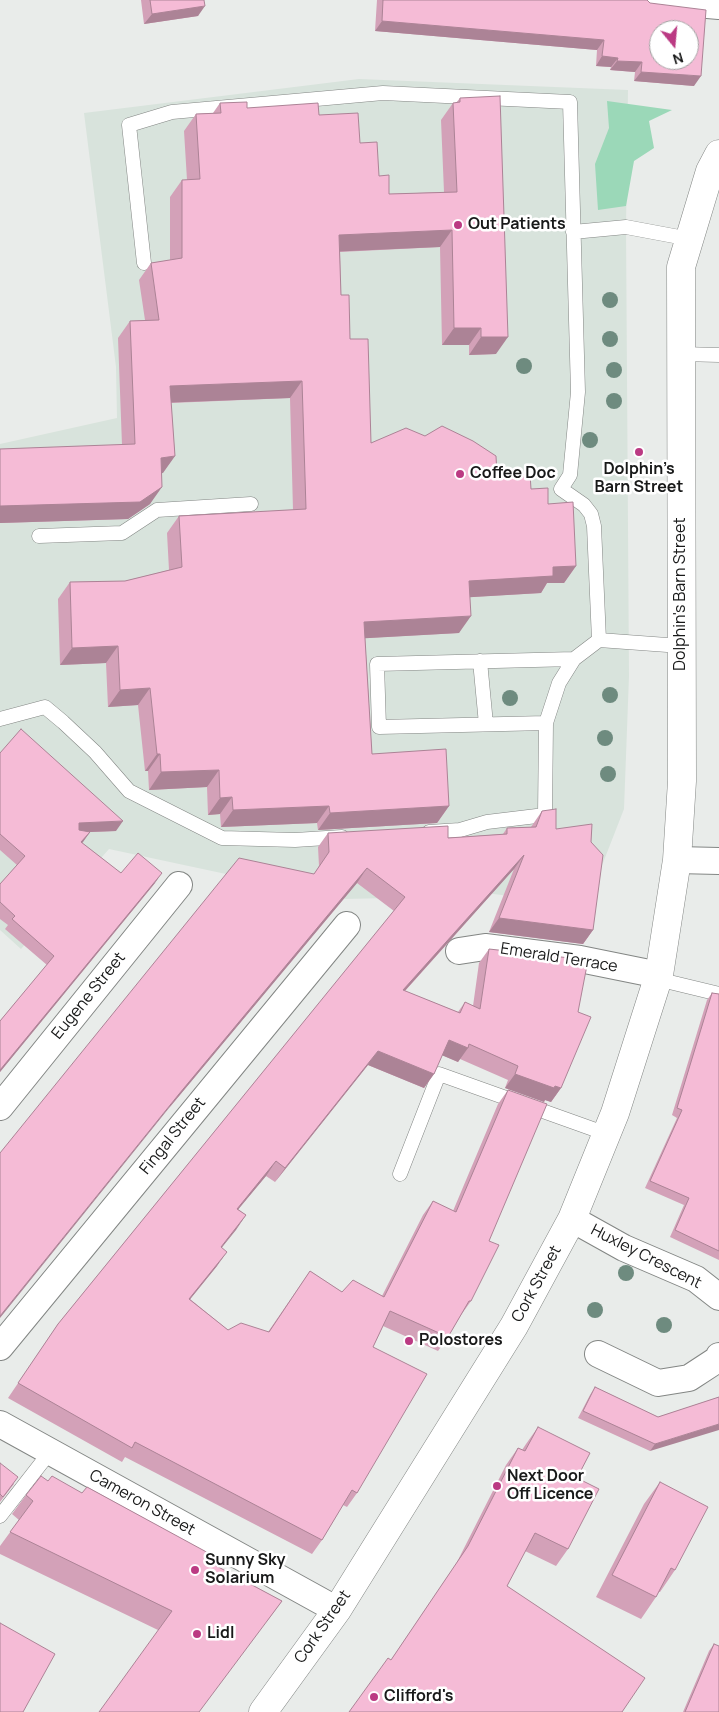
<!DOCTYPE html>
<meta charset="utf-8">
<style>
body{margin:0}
#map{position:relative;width:719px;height:1712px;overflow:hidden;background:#e9ecea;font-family:Manrope,sans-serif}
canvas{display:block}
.north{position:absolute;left:649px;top:20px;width:50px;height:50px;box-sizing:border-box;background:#fff;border:1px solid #a3a3a3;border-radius:50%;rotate:163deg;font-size:14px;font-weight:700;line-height:20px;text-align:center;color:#181919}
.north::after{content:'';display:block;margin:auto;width:18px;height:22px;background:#bb3a83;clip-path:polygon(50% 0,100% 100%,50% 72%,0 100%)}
</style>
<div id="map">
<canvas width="719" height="1712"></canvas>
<div class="north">N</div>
</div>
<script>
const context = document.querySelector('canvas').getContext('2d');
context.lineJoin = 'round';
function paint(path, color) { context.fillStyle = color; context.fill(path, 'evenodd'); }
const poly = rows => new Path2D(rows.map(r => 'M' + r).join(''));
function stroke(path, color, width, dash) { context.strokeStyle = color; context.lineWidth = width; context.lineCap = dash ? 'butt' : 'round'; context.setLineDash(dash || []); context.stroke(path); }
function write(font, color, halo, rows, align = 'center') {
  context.font = font + ' Manrope,sans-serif'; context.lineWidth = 5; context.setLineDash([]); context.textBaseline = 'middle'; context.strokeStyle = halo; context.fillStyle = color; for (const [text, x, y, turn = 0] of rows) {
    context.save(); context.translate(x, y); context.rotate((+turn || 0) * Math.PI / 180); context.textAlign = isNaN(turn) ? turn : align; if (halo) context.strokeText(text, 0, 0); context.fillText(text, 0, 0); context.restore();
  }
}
paint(poly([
 [359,79,628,90,626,227,629,676,624,809,594,886,541,900,462,890,390,898,343,899,109,849,21,949,0,930,0,444,117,418,116,367,84,113]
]), '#d8e3dc');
paint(poly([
 [607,101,672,110,649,121,654,148,634,161,626,206,598,210,595,164,609,128]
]), '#9bd8b8');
const service = poly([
 [573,232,626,227,690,239],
 [144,263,129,125,172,112,383,93,570,102,578,392,570,475,561,489,584,505,591,514,594,526,599,640],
 [681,354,719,355],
 [39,536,122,533,157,510,251,504],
 [480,661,486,724],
 [0,719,45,707,63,722,95,752,129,791,222,838,295,840,342,837],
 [546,723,379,727,377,664,574,659],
 [429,832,460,830,487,822,545,815,546,723,559,683,574,659,599,640,681,646],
 [657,979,719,994],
 [400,1174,439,1074,607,1134],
 [0,1516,50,1452]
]);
const minor = poly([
 [651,0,719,6],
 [677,860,719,861],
 [459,951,485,947,580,959,659,975],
 [0,1107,179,885],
 [572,1219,624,1248,696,1279,719,1297],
 [0,1347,347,925],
 [598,1354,658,1383,689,1378,718,1359,719,1356],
 [0,1424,337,1610]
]);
const secondary = poly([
 [263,1712,337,1610,514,1326,572,1219,615,1113,659,975,677,860,682,781,681,267,710,171,719,154]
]);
stroke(service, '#838684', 15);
stroke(minor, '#838684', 28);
stroke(secondary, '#838684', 29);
stroke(service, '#fff', 14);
stroke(minor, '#fff', 26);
stroke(secondary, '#fff', 28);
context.fillStyle = '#6e8b7f';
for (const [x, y] of [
 [610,300],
 [610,339],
 [524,366],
 [614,370],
 [614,401],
 [590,440],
 [610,695],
 [510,698],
 [605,738],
 [608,774],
 [626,1273],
 [595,1310],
 [664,1325]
]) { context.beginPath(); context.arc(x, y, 8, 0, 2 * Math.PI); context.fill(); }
paint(poly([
 [141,0,204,0,198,16,144,24],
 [377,0,647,0,694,86,634,81,635,72,610,70,611,67,596,66,597,50,375,31],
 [460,98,496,354,469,355,469,345,442,345,440,247,340,252,341,295,371,443,497,476,531,489,548,504,576,566,564,583,547,583,541,593,470,597,459,633,365,638,372,754,449,806,437,823,318,830,317,823,221,827,220,814,208,815,207,787,149,790,148,771,145,771,138,705,108,707,106,663,60,665,58,599,70,582,125,581,169,570,167,533,179,516,293,510,290,398,171,403,175,456,162,473,150,504,128,519,0,523,0,449,122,445,118,338,130,321,145,320,139,280,151,263,170,260,170,197,182,180,187,180,184,131,196,114,213,113,220,103,247,108,319,115,360,143,389,194,444,192,441,120,453,103,456,103],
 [0,753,116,831,90,832,82,843,121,873,155,883,0,1072,0,1021,47,965,5,929,8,925,0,919,0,884,17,865,0,850],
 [542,811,556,829,591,842,593,930,583,944,489,932,514,869,405,991,458,1012,465,1002,473,1006,479,963,489,949,561,1088,551,1102,545,1100,544,1102,505,1088,508,1080,460,1059,458,1062,442,1055,434,1074,424,1088,368,1065,275,1182,266,1176,238,1209,246,1215,222,1247,217,1266,190,1299,228,1330,268,1332,310,1271,342,1292,382,1296,423,1215,433,1201,453,1211,498,1104,508,1090,489,1241,471,1301,461,1315,448,1337,438,1351,383,1326,373,1347,357,1493,347,1507,343,1505,322,1540,312,1554,125,1457,122,1462,8,1398,58,1324,394,911,357,883,169,1108,319,866,318,847,328,833,448,838,503,834,507,828,531,827],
 [712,993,719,994,719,1260,670,1237,684,1205,645,1188,677,1118,672,1115,707,1000],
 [595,1387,658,1417,719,1397,650,1451,578,1418,590,1395],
 [538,1427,577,1478,568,1549,556,1566,525,1551,507,1586,391,1660,456,1564,506,1465,518,1448,522,1450,526,1444],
 [0,1463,14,1484,0,1502],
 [48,1481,209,1562,282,1601,268,1620,158,1630,0,1554,0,1546,19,1520,12,1514,26,1495],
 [660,1482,675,1570,660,1592,659,1592,656,1597,641,1619,596,1597,644,1504],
 [714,1644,719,1712,683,1712,709,1651]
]), '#d3a1b8');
paint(poly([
 [205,6,198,16,144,24,152,14],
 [382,21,604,40,597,50,375,31],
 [602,56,618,58,611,67,596,66],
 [617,61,642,62,635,72,610,70],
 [641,72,701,76,694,86,634,81],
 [452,230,440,247,327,252,339,235],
 [454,328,481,328,469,345,442,345],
 [481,337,508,337,496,354,469,355],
 [302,381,290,398,158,403,170,386],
 [175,456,163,473,149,475,161,458],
 [162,487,150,504,128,519,0,523,0,506],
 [576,566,564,583,547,583,541,593,457,598,469,581,553,567],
 [471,616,459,633,352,639,364,622],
 [118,646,106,663,60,665,72,648],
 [150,688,138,705,108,707,120,690],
 [157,754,160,754,148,771,145,771],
 [219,770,207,787,149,790,161,772],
 [232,797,220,814,208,815,220,798],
 [329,806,317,823,221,827,233,810],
 [449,806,437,823,318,830,330,813],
 [123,821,116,831,90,832,83,842,74,852,81,842,72,833,79,823],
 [524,855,514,869,393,1004,403,990],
 [367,868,357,883,169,1108,0,1318,0,1316,179,1094],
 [162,873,155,883,0,1072,0,1070],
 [499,918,593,930,583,944,489,932],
 [449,1040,468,1048,458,1062,439,1054],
 [378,1051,434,1074,424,1088,368,1065,275,1182,285,1168],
 [515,1074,555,1086,561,1088,551,1102,545,1100,544,1102,505,1088],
 [276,1161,266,1176,227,1223,237,1209],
 [246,1215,236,1230,211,1261,221,1247],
 [227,1252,217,1266,179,1313,189,1299],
 [719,1424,719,1430,650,1451,655,1444]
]), '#ac8396');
const building = poly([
 [150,0,204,0,205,6,152,14,150,0],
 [383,0,647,0,650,3,706,10,701,76,641,72,642,62,617,61,618,58,602,56,604,40,382,21,383,0],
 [659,30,689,30,689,60,659,60,659,30],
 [500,96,508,337,481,337,481,328,454,328,452,230,339,235,341,295,349,295,350,339,368,339,371,443,406,428,425,436,442,426,473,441,496,456,497,476,530,474,531,489,548,488,548,504,573,502,576,566,553,567,553,576,469,581,471,616,364,622,372,754,446,749,449,806,330,813,329,806,233,810,232,797,220,798,219,770,161,772,160,754,157,754,150,688,120,690,118,646,72,648,70,582,125,581,182,567,179,516,306,509,302,381,170,386,175,456,161,458,162,487,140,502,0,506,0,449,135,444,130,321,159,320,151,263,182,258,182,180,200,179,196,114,221,113,220,103,247,102,247,108,318,103,319,115,358,113,360,143,377,142,379,176,389,175,389,194,457,192,453,103,460,102,460,98,500,96],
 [21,729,123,821,79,823,79,830,90,832,81,842,121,873,138,853,162,873,0,1070,0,1021,54,956,12,919,15,916,0,902,0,884,25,856,0,834,0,753,21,729],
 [556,809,556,829,592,824,591,842,603,855,593,930,499,918,524,855,403,990,460,1013,465,1002,480,1009,489,949,588,960,578,1012,591,1017,561,1088,555,1086,554,1088,515,1074,518,1066,469,1044,468,1048,449,1040,434,1074,378,1051,285,1168,276,1161,237,1209,246,1215,221,1247,227,1252,189,1299,228,1330,241,1323,269,1332,310,1271,342,1292,353,1280,384,1297,433,1201,456,1212,508,1090,547,1104,489,1241,499,1245,471,1301,469,1301,448,1337,390,1311,373,1347,427,1374,357,1493,352,1490,322,1540,135,1442,132,1448,18,1383,58,1324,405,897,367,868,179,1094,0,1316,0,1153,239,858,314,874,329,852,328,833,448,826,448,838,507,834,507,828,536,827,542,811,556,809],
 [712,993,719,994,719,1251,675,1230,689,1198,650,1181,682,1110,677,1108,712,993],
 [595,1387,658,1417,719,1397,719,1424,655,1444,583,1411,595,1387],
 [538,1427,590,1453,577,1478,599,1489,568,1549,535,1533,507,1586,645,1678,622,1712,349,1712,388,1658,391,1660,468,1546,518,1448,525,1451,538,1427],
 [0,1463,18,1477,3,1497,0,1494,0,1463],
 [41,1476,48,1481,52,1476,82,1493,87,1487,212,1555,209,1562,282,1601,199,1712,99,1712,172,1611,10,1532,33,1501,26,1495,41,1476],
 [660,1482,708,1507,675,1570,671,1568,656,1597,612,1575,660,1482],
 [0,1623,55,1654,23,1712,0,1712,0,1623],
 [714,1644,719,1646,719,1712,685,1712,714,1644]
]);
paint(building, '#f5bbd6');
stroke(building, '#ac8396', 1);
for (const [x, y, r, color] of [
 [458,225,5,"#bb3a83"],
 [639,452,5,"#bb3a83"],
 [460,474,5,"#bb3a83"],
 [409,1341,5,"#bb3a83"],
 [497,1486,5,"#bb3a83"],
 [195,1570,5,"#bb3a83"],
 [197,1634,5,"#bb3a83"],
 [374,1697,5,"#bb3a83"]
]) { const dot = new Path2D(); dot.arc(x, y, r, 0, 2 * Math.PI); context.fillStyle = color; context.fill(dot); stroke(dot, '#fff', 2); }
write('bold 16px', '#181919', '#fff', [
 ["Out Patients",468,225],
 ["Dolphin’s",639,470,"center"],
 ["Barn Street",639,488,"center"],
 ["Coffee Doc",470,474],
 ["Polostores",419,1341],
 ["Next Door",507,1477],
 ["Off Licence",507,1495],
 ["Sunny Sky",205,1561],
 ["Solarium",205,1579],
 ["Lidl",207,1634],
 ["Clifford's",384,1697]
], 'left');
write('16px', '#181919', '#fff', [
 ["Dolphin's Barn Street",681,594,-90],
 ["Emerald Terrace",559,958,9],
 ["Eugene Street",89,996,-51],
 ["Fingal Street",173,1136,-51],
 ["Huxley Crescent",646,1257,27],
 ["Cork Street",537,1284,-61],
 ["Cameron Street",142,1503,29],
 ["Cork Street",323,1627,-55]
]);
</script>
